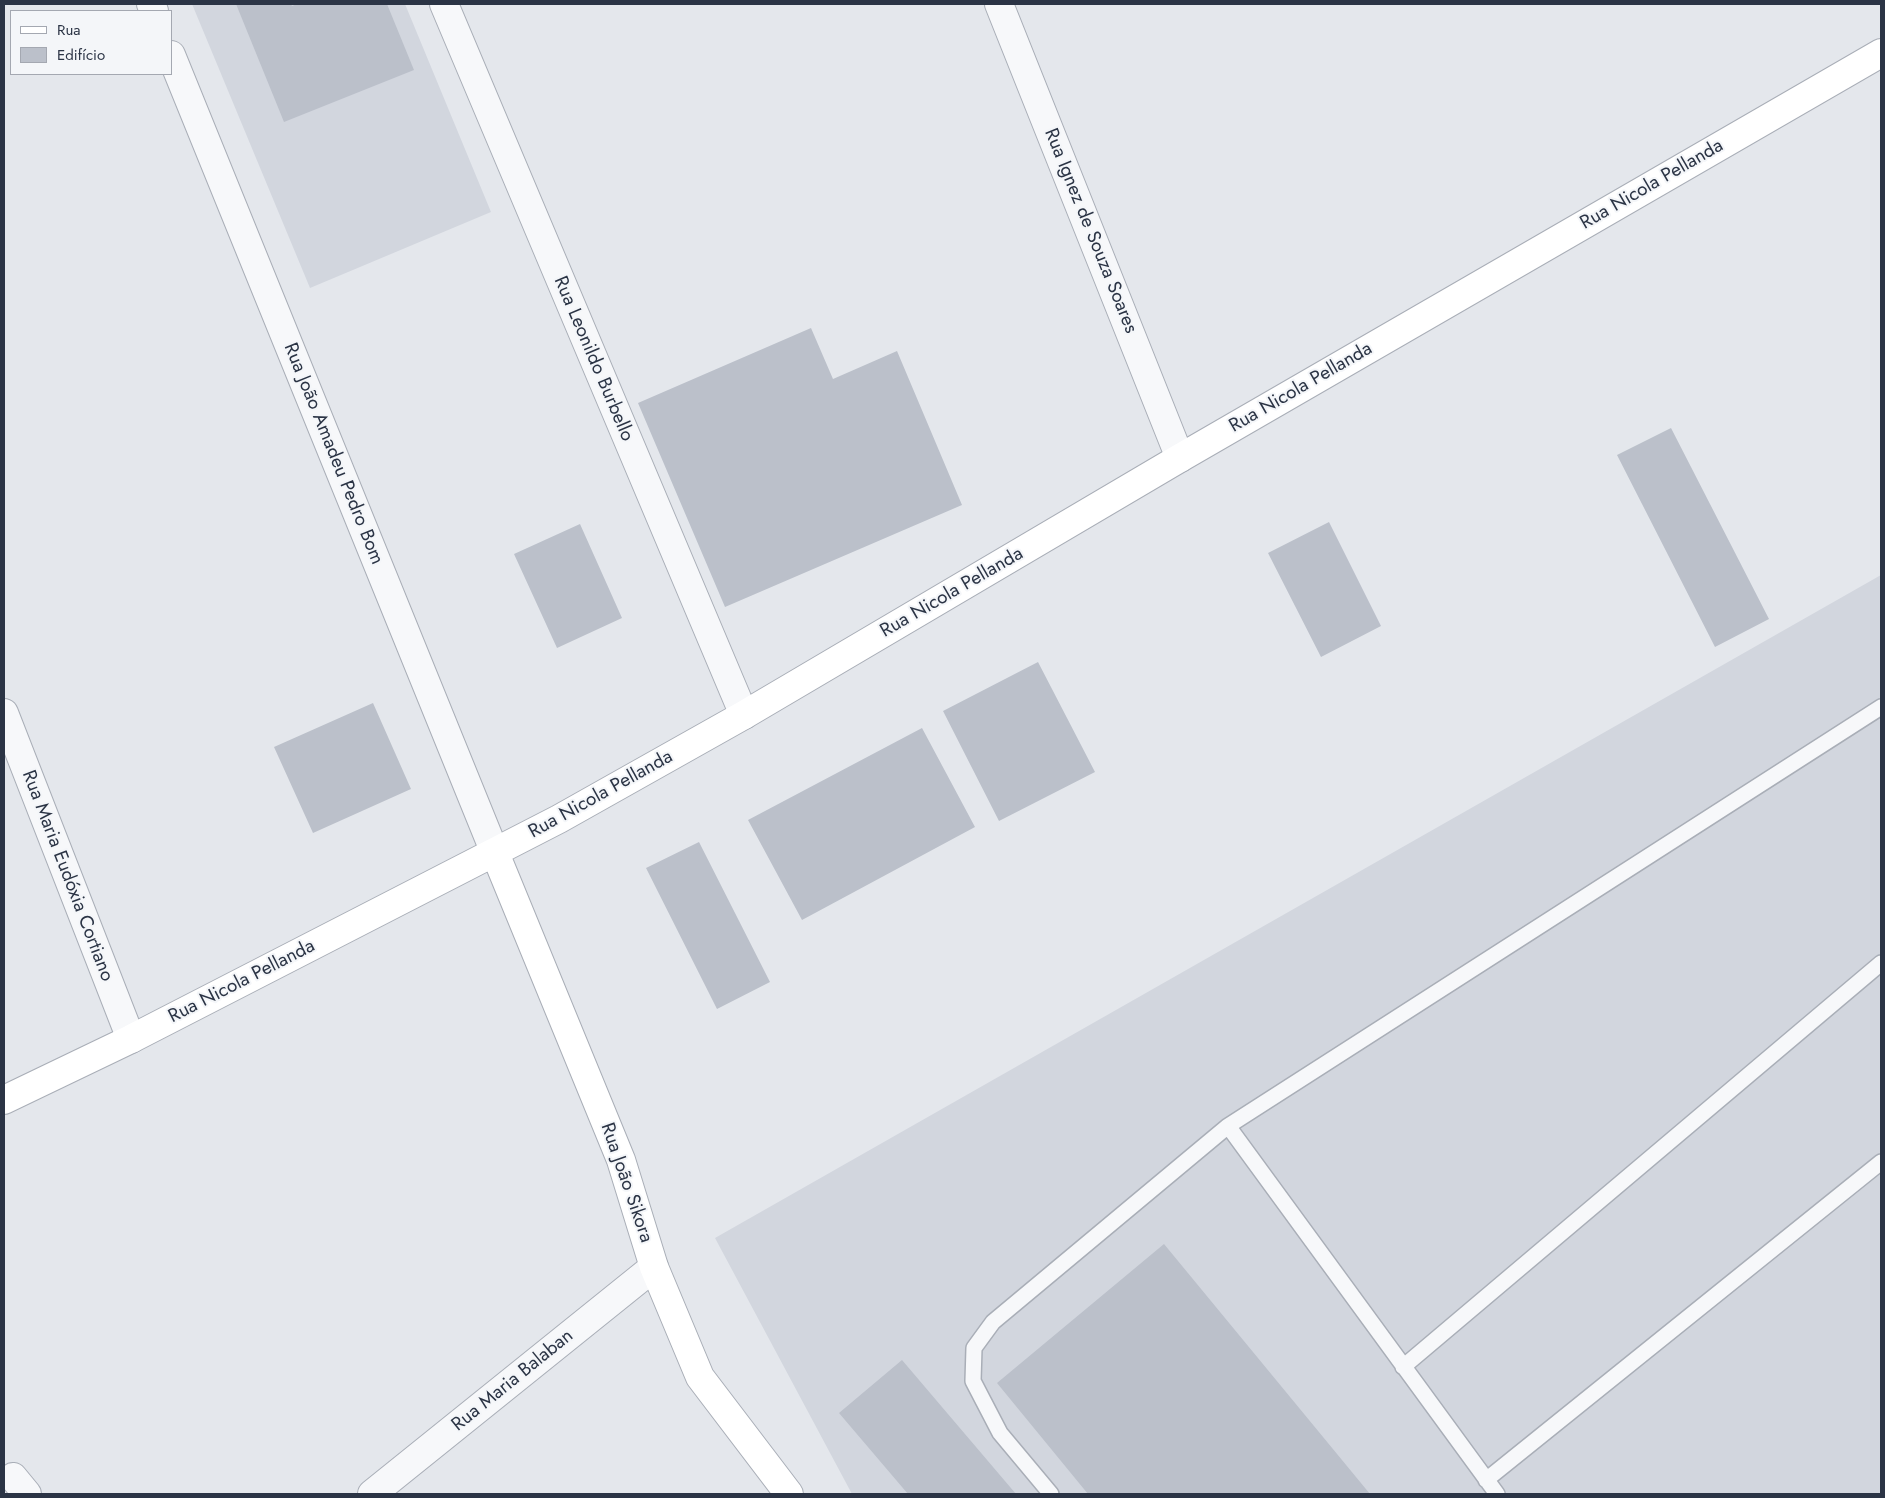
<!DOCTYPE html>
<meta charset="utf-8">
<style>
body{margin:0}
#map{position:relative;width:1885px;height:1498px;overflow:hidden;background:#e4e7ec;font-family:Jost,sans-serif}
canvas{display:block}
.frame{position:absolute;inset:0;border:5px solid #2b3445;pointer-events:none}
.legend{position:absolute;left:10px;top:10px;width:162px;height:65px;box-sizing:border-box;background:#f4f6f9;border:1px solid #a4a8b1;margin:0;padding:6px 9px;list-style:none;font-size:15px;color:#2b3445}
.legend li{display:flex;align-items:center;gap:10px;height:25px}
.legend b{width:25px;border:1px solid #a4a8b1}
</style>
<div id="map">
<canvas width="1885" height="1498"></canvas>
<div class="frame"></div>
<ul class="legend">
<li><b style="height:6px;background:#fff"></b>Rua</li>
<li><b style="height:14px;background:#bbc0ca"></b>Edifício</li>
</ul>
</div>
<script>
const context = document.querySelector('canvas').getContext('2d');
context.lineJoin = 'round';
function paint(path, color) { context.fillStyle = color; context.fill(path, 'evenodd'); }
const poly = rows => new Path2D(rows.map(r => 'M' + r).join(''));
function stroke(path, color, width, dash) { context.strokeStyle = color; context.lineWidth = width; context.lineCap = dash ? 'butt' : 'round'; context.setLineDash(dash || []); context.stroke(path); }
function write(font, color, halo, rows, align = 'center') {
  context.font = font + ' Jost,sans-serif'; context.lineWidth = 4; context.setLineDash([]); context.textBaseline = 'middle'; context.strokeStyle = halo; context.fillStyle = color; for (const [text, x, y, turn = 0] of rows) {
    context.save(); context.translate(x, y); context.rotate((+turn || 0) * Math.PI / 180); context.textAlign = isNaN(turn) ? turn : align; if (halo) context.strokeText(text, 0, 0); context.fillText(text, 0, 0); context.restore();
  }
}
paint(poly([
 [192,4,405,4,491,212,310,288],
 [1881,575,1881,1494,852,1494,715,1238]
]), '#d2d6de');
paint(poly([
 [236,4,291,4,292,6,297,4,387,4,414,70,284,122],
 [811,328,833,379,897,351,962,505,725,607,638,403],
 [1671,428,1769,619,1715,647,1617,455],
 [1329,522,1381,626,1321,657,1268,553],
 [580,524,622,618,557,648,514,554],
 [1038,662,1095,772,999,821,943,711],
 [373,703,411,789,313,833,274,747],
 [922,728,975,827,802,920,748,820],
 [699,842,770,982,717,1009,646,868],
 [1164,1244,1370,1494,1088,1494,997,1383],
 [902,1360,1016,1494,908,1494,839,1413]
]), '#bbc0ca');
const lane = poly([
 [1228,1126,1497,1494],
 [1403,1367,1881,963],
 [1486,1480,1881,1162],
 [1051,1494,1000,1433,973,1381,974,1348,993,1322,1228,1126,1881,707]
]);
const street = poly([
 [151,4,154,11],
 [444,4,744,715],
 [999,4,1180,458],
 [171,55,495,853],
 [4,713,131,1039],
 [13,1477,27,1494],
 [372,1494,654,1267]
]);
const secondary = poly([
 [495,853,621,1160,654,1267,700,1377,789,1494],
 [4,1100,131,1039,559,819,744,715,1180,458,1881,53]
]);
stroke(lane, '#a9aeb7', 18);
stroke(street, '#a9aeb7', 30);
stroke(secondary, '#a9aeb7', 30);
stroke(lane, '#f7f8fa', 15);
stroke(street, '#f7f8fa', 28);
stroke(secondary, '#fff', 28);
write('19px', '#2b3445', '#f4f6f9', [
 ["Rua Nicola Pellanda",1652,185,-30],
 ["Rua Ignez de Souza Soares",1090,231,68],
 ["Rua Leonildo Burbello",593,359,67],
 ["Rua Nicola Pellanda",1301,388,-30],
 ["Rua João Amadeu Pedro Bom",333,454,68],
 ["Rua Nicola Pellanda",952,593,-30],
 ["Rua Nicola Pellanda",601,795,-29],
 ["Rua Maria Eudóxia Cortiano",67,876,69],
 ["Rua Nicola Pellanda",242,982,-27],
 ["Rua João Sikora",626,1183,71],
 ["Rua Maria Balaban",513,1381,-39]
]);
</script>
